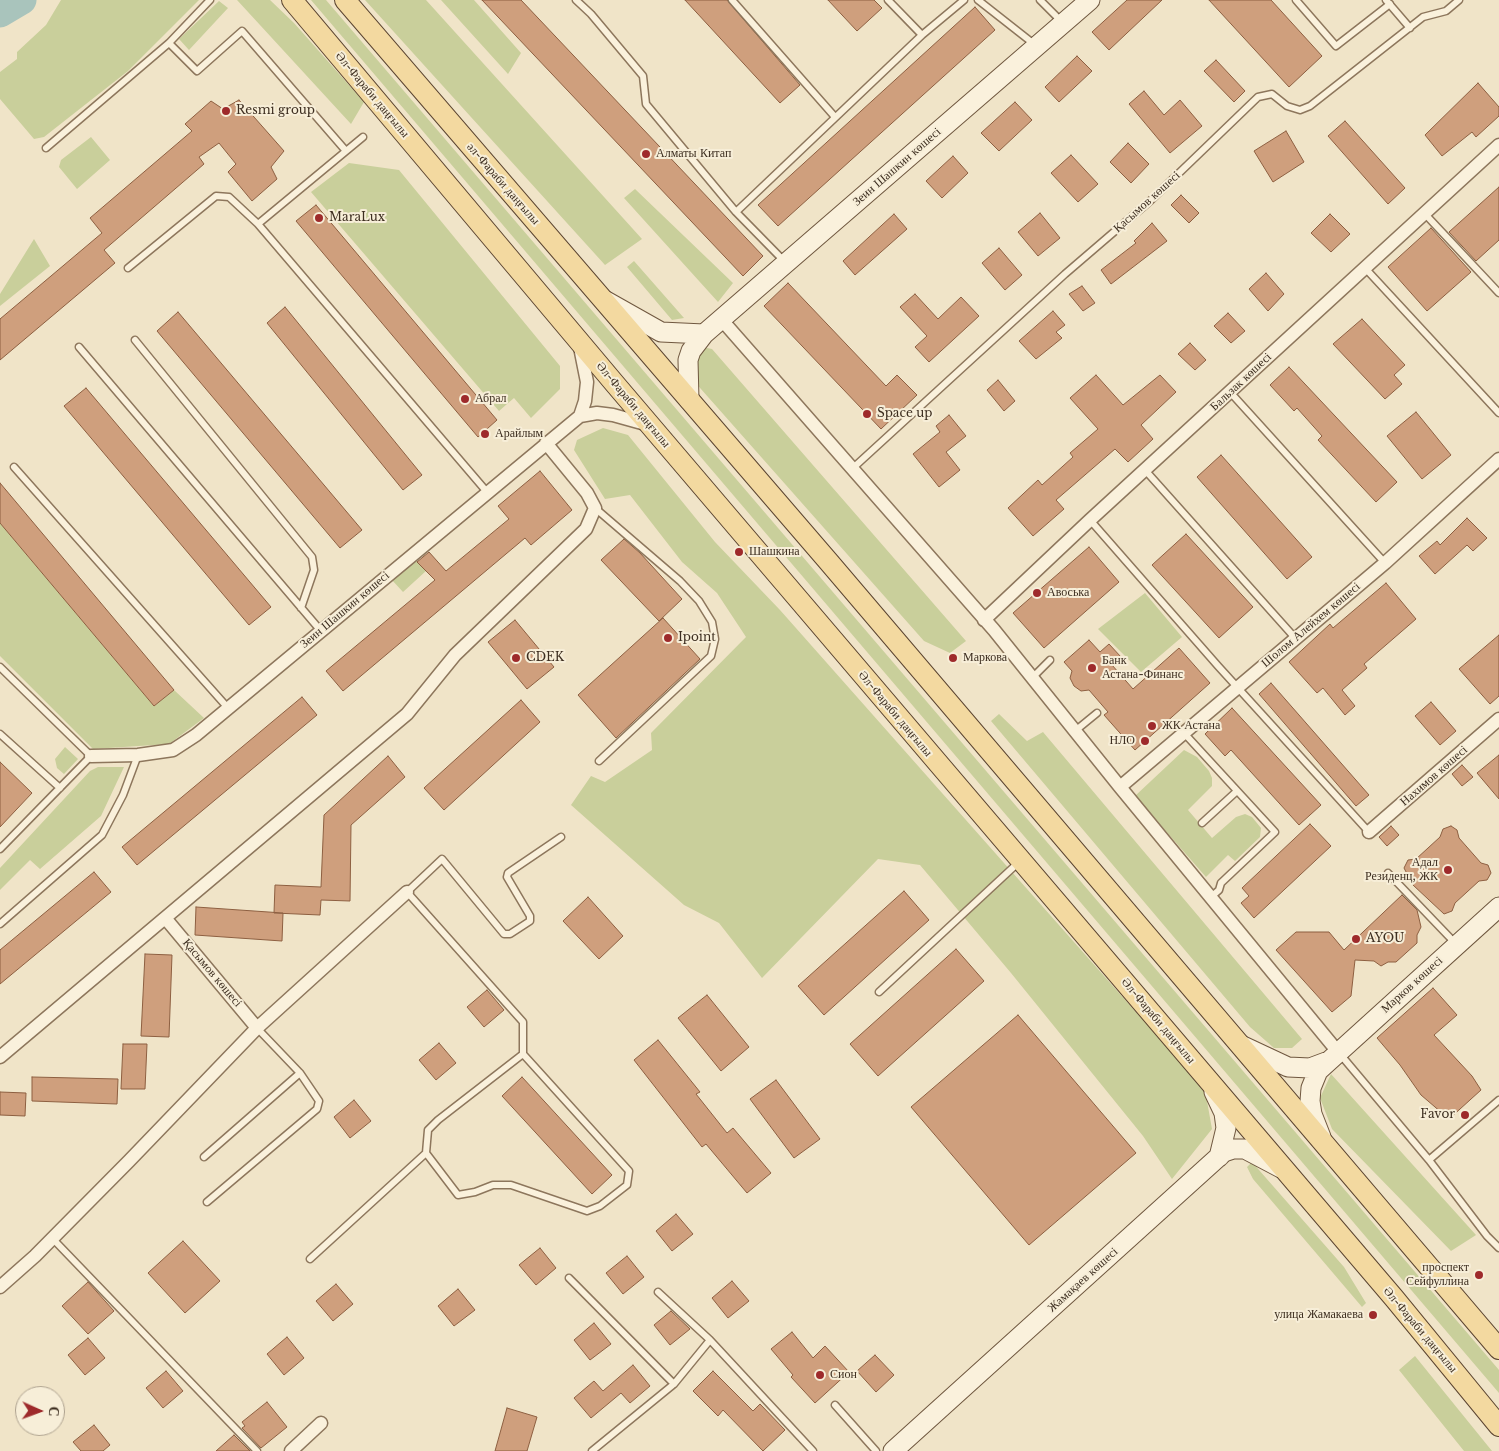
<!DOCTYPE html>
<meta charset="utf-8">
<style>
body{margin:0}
#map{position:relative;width:1499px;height:1451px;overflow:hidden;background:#f0e4c8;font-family:"Libre Baskerville",serif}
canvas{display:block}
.north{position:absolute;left:15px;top:1386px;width:50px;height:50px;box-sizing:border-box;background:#f7eed8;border:1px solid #ada18e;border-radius:50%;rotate:92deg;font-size:14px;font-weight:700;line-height:20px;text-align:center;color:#3d2e20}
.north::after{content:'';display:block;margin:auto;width:18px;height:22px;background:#9e2a2b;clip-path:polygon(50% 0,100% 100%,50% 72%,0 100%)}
</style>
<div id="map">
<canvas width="1499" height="1451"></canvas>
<div class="north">С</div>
</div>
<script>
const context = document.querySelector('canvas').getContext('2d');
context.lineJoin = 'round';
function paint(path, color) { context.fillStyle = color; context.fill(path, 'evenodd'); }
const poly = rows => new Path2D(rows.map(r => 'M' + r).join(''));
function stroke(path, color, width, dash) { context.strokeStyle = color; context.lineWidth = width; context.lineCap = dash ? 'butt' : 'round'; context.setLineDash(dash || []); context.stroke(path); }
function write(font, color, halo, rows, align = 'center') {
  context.font = font + ' "Libre Baskerville",serif'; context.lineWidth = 4; context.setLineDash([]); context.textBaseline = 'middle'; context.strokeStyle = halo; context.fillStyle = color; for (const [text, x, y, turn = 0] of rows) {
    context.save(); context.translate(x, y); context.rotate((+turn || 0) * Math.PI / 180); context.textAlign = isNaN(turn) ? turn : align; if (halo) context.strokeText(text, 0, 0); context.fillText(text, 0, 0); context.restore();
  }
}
paint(poly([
 [61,0,199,0,128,71,44,137,34,139,0,99,0,72,17,59,17,52,46,25],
 [237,0,270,0,294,23,364,102,351,124],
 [311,0,326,0,1499,1370,1499,1393],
 [365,0,426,0,642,239,605,265],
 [441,0,474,0,521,53,508,74],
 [219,1,228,8,189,50,179,39],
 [91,137,110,160,77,189,59,167,61,160],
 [349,163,399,170,560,366,560,389,531,418,514,398,499,411,311,192],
 [635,189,733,283,718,302,624,198],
 [34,239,50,266,0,306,0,294],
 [634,261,684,318,672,320,627,267],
 [702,347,712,349,966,641,950,653,924,641,693,380,695,357],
 [603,428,628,435,715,542,780,610,1205,1090,1212,1129,1172,1179,1143,1136,1011,973,920,865,878,859,762,978,719,923,684,905,571,805,591,776,605,782,652,750,651,733,746,637,717,593,682,562,630,495,605,499,574,450,577,440],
 [0,523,154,706,174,690,204,718,169,744,93,749,0,656],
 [415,559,426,571,403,592,391,579],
 [1145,593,1182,637,1141,672,1098,629],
 [999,714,1027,741,1043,732,1302,1039,1292,1048,1274,1048,1250,1027,991,721],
 [65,747,78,759,64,774,57,768,55,759],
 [1184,750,1197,757,1209,771,1212,778,1212,786,1188,810,1212,838,1236,817,1245,814,1252,817,1261,828,1260,837,1235,861,1228,855,1206,877,1135,796],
 [98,767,124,767,101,816,40,869,30,860,0,890,0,868,90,771],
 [1331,1074,1476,1235,1451,1251,1332,1129,1320,1098],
 [1252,1162,1344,1267,1366,1303,1362,1307,1253,1179,1247,1167],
 [1415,1356,1492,1451,1464,1451,1399,1370]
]), '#c9cf9b');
stroke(poly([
 [0,13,22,0]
]), '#a9c4bc', 29);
const building = poly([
 [482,0,521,0,763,256,743,276,482,0],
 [685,0,727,0,800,85,780,103,685,0],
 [828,0,874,0,882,8,857,31,828,0],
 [1127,0,1162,0,1109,50,1092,32,1127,0],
 [1209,0,1271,0,1322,56,1289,87,1209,0],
 [975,7,995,30,778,226,758,205,975,7],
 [1077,56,1092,71,1059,102,1045,87,1077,56],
 [1216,60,1245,91,1234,102,1204,71,1216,60],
 [1478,83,1499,107,1499,116,1476,137,1472,132,1442,156,1425,135,1478,83],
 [1144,91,1164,115,1180,100,1202,126,1170,153,1129,104,1144,91],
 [239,100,284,151,271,167,277,179,252,201,228,172,236,164,219,143,199,157,204,164,104,250,115,263,0,360,0,319,102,233,90,218,192,131,185,124,211,101,223,109,239,100],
 [1015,102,1032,120,999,151,981,133,1015,102],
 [1345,121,1405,188,1388,204,1328,136,1345,121],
 [1286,131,1304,162,1273,182,1254,151,1286,131],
 [1128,143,1149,164,1131,183,1110,162,1128,143],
 [1071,155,1098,184,1078,202,1051,173,1071,155],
 [953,156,968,173,942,198,926,181,953,156],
 [1499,187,1499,240,1476,261,1449,232,1499,187],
 [1181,195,1199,213,1189,223,1171,205,1181,195],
 [316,205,497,420,478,437,296,221,316,205],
 [1040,213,1060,238,1038,256,1018,232,1040,213],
 [894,214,907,229,855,275,843,261,894,214],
 [1330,214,1350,234,1331,252,1311,233,1330,214],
 [1152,223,1167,241,1111,284,1101,270,1136,243,1134,241,1152,223],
 [1431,228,1471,272,1427,311,1388,267,1431,228],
 [999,248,1022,275,1005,290,982,263,999,248],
 [1266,273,1284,294,1268,311,1249,289,1266,273],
 [788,283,886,386,897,375,917,395,881,429,764,306,788,283],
 [1082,286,1095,303,1083,311,1069,294,1082,286],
 [915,294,938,319,961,297,979,316,929,362,915,347,927,336,900,307,915,294],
 [285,307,422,475,403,490,267,323,285,307],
 [1053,311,1065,325,1056,332,1062,338,1036,359,1019,341,1053,311],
 [178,312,362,530,340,548,157,331,178,312],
 [1228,313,1245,331,1231,343,1214,326,1228,313],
 [1362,319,1405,365,1394,375,1402,384,1385,399,1333,344,1362,319],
 [1190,343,1206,360,1195,370,1178,354,1190,343],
 [1289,367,1397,482,1376,502,1318,440,1322,436,1297,408,1294,411,1270,385,1289,367],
 [1096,375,1123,405,1160,375,1176,392,1141,425,1153,439,1128,462,1115,449,1056,500,1064,509,1033,536,1008,508,1038,480,1042,485,1073,457,1070,453,1098,429,1070,398,1096,375],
 [998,380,1015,401,1004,411,987,390,998,380],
 [86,388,271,607,249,625,64,406,86,388],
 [1416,412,1451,455,1422,479,1387,436,1416,412],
 [949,415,966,436,946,452,960,470,939,487,913,454,940,432,936,426,949,415],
 [1221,455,1312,557,1287,579,1197,477,1221,455],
 [540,471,572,510,531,545,525,538,343,691,326,671,435,580,417,562,429,552,446,571,509,519,498,506,540,471],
 [0,483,174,690,154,706,0,523,0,483],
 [1467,518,1487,538,1473,551,1467,545,1435,574,1419,556,1437,541,1440,545,1467,518],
 [1186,534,1253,607,1219,638,1152,565,1186,534],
 [624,539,640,553,682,599,659,621,601,560,624,539],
 [1089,547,1119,582,1044,648,1013,613,1089,547],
 [1386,583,1416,619,1364,664,1367,668,1342,690,1355,706,1345,715,1323,688,1317,693,1289,662,1330,624,1333,628,1386,583],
 [663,618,700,659,616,738,578,695,663,618],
 [515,620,554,667,527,689,488,642,515,620],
 [1499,635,1499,696,1490,704,1459,669,1499,635],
 [1089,640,1100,652,1109,644,1121,657,1112,665,1133,689,1179,648,1210,683,1135,750,1104,715,1108,712,1089,690,1081,691,1074,686,1070,678,1072,671,1064,662,1089,640],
 [1271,683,1369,795,1356,806,1259,694,1271,683],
 [302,697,317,715,137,865,122,847,302,697],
 [521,700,540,722,444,810,424,788,521,700],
 [1431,702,1456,731,1440,745,1415,716,1431,702],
 [1232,708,1321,805,1299,825,1231,750,1225,756,1205,734,1232,708],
 [1499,755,1499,799,1477,773,1499,755],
 [388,756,405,777,351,825,350,901,321,900,320,915,274,913,275,885,321,887,324,815,388,756],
 [0,762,32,793,0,827,0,762],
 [1462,765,1473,777,1462,786,1452,774,1462,765],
 [1310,824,1331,846,1254,918,1241,903,1249,896,1242,888,1310,824],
 [1391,826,1399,835,1387,846,1379,837,1391,826],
 [1451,826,1457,830,1459,838,1481,863,1488,865,1491,873,1487,880,1479,881,1455,903,1452,911,1444,914,1413,885,1404,868,1408,860,1416,859,1440,837,1443,829,1451,826],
 [94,872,111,892,0,984,0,950,94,872],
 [904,891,929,920,824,1015,798,986,904,891],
 [1402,895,1417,910,1421,927,1417,935,1417,943,1396,962,1388,962,1381,966,1374,961,1355,960,1351,996,1332,1012,1276,950,1296,932,1329,932,1344,950,1402,895],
 [588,897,623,936,599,959,563,921,588,897],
 [196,907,283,913,282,941,195,935,196,907],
 [956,949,984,981,878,1076,850,1044,956,949],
 [145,954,172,955,169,1037,141,1036,145,954],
 [1433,988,1457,1015,1434,1035,1472,1076,1481,1090,1449,1119,1421,1095,1400,1065,1377,1038,1433,988],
 [487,990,504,1010,484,1027,467,1007,487,990],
 [707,995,749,1047,721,1071,678,1018,707,995],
 [1018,1015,1136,1153,1029,1245,911,1107,1018,1015],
 [658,1040,700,1092,696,1094,727,1133,733,1128,771,1173,747,1193,706,1144,702,1147,634,1060,658,1040],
 [439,1043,456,1063,436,1080,419,1060,439,1043],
 [123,1044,147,1044,145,1089,121,1089,123,1044],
 [32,1077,118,1079,117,1104,32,1101,32,1077],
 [522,1077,612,1175,592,1194,502,1096,522,1077],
 [776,1080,820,1139,794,1158,750,1099,776,1080],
 [0,1092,26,1093,25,1116,0,1115,0,1092],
 [354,1100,371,1121,350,1138,334,1117,354,1100],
 [676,1214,693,1234,672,1251,656,1231,676,1214],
 [183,1241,220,1281,185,1313,148,1273,183,1241],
 [540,1248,556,1268,536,1285,519,1265,540,1248],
 [627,1256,644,1277,623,1294,606,1273,627,1256],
 [732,1281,749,1301,728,1318,712,1298,732,1281],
 [88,1282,114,1311,88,1334,62,1306,88,1282],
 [336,1284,353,1304,333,1321,316,1301,336,1284],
 [458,1289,475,1310,454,1326,438,1306,458,1289],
 [671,1311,690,1329,670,1345,654,1325,671,1311],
 [594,1323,611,1344,590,1360,574,1340,594,1323],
 [792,1332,813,1358,825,1346,849,1372,815,1403,791,1377,793,1375,771,1349,792,1332],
 [287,1337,304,1358,284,1375,267,1354,287,1337],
 [88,1338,105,1358,85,1375,68,1355,88,1338],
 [875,1355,894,1375,876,1392,857,1371,875,1355],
 [633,1365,650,1386,630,1403,621,1393,591,1418,574,1398,594,1381,603,1391,633,1365],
 [166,1371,183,1391,163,1408,146,1388,166,1371],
 [713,1371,753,1411,760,1404,785,1430,763,1451,723,1410,718,1416,693,1391,713,1371],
 [267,1402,287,1427,261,1448,242,1428,245,1426,242,1422,267,1402],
 [507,1408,537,1417,527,1451,495,1451,507,1408],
 [94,1425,110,1445,103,1451,81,1451,73,1442,94,1425],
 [234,1435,250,1451,216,1451,234,1435]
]);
paint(building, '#cf9f7d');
stroke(building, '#8d5f41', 1);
const lane = poly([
 [576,0,591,14,643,76,646,104,736,212,786,263],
 [732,0,835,117],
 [888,0,922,35],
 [978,0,1034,44],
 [1040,0,1063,23],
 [1296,0,1336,46,1390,4],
 [1386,0,1410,28],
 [169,43,197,71,242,31,346,151],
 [46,148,169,43,210,0],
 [736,212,922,35,964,0],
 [1425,214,1499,293],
 [258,224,363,137],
 [128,268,216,196,229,197,258,224,487,492],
 [1365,268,1499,413],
 [135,340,312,557,314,570,301,608],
 [79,347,321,631],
 [1230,392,1385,563],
 [14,467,228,708],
 [853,468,1065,274,1150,201,1258,97,1272,94,1287,106,1300,110,1310,106,1423,17,1446,11,1459,0],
 [1145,470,1296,639],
 [595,508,680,581,699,601,712,622,715,639,711,656,599,761],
 [1090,520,1218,666,1369,832],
 [0,667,91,756,0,849],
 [1033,677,1050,660],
 [1075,731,1097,713],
 [1184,733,1275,832,1221,883,1219,890,1211,897],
 [0,734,60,788],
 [1202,823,1237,791],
 [1388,873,1456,944],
 [0,924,102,835,123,795,138,755],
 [879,992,1019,862],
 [1340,1054,1429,1160,1487,1236,1499,1248],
 [426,1153,458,1195,475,1192,493,1185,511,1185,587,1211,600,1206,627,1185,629,1171,523,1054,523,1022,407,892,442,859,504,934,510,934,530,921,530,916,507,877,508,873,561,837],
 [204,1157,300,1073,257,1028],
 [1429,1160,1499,1100],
 [207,1202,317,1109,319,1101,300,1073],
 [52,1238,257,1451],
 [310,1259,426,1153,428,1130,438,1120,523,1054],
 [569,1278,674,1384],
 [658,1292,710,1340,813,1451],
 [835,1405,876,1451],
 [592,1451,674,1384,710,1340]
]);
const street = poly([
 [721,319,994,630,1120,787,1338,1052],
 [580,347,587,382,585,401,580,416],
 [984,620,1090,520,1499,145],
 [91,756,138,755,173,750,196,735,580,416,597,413,613,415,649,425],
 [1120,787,1385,563,1499,459],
 [1369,832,1499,719],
 [166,919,257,1028],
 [0,1057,407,714,455,655,586,529,595,508,587,493,546,443],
 [0,1287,35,1256,129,1161,257,1028,407,892],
 [291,1451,321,1423]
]);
const secondary = poly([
 [606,301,661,332,704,334],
 [689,400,688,360,691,351,704,334,1090,0],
 [1241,1045,1288,1067,1310,1068,1326,1062],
 [1214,1092,1224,1113,1226,1128,1219,1157],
 [1321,1137,1312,1114,1310,1101,1311,1088,1318,1071,1499,907],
 [893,1451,1224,1152,1233,1149,1245,1149,1281,1168]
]);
const primary = poly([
 [292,0,615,384,1394,1298,1499,1426],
 [345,0,828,561,1499,1349]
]);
stroke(lane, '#8d765c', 9);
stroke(street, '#8d765c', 15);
stroke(secondary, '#6f573f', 21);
stroke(primary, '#5b4430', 22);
stroke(lane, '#faf1dc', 6);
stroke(street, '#faf1dc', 12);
stroke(secondary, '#faf1dc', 19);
stroke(primary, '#f3d9a0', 20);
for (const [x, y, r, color] of [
 [226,111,5,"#9e2a2b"],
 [646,154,5,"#9e2a2b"],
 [319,218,5,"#9e2a2b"],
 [465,399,5,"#9e2a2b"],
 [867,414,5,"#9e2a2b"],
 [485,434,5,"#9e2a2b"],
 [739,552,5,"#9e2a2b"],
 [1037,593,5,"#9e2a2b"],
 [668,638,5,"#9e2a2b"],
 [516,658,5,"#9e2a2b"],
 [953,658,5,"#9e2a2b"],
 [1092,668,5,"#9e2a2b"],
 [1152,726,5,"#9e2a2b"],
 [1145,741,5,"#9e2a2b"],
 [1448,870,5,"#9e2a2b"],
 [1356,939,5,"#9e2a2b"],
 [1465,1115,5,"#9e2a2b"],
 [1479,1275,5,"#9e2a2b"],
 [1373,1315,5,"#9e2a2b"],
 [820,1375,5,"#9e2a2b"]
]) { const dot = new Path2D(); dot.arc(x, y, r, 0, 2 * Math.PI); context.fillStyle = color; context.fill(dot); stroke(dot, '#f7eed8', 2); }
write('12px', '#3d2e20', '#f7eed8', [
 ["Әл-Фараби даңғылы",372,95,50],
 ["Зеин Шашкин көшесі",897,167,-41],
 ["әл-Фараби даңғылы",503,184,49],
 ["Қасымов көшесі",1147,202,-42],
 ["Бальзак көшесі",1241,382,-43],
 ["Әл-Фараби даңғылы",633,405,50],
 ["Зеин Шашкин көшесі",345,610,-40],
 ["Шолом Алейхем көшесі",1311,625,-40],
 ["Әл-Фараби даңғылы",895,714,50],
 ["Нахимов көшесі",1434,776,-41],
 ["Қасымов көшесі",212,973,50],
 ["Марков көшесі",1412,985,-42],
 ["Әл-Фараби даңғылы",1158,1021,50],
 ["Жамақаев көшесі",1083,1280,-42],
 ["Әл-Фараби даңғылы",1420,1330,50]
]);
write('12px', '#3d2e20', '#f7eed8', [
 ["Resmi group",236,111],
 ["Алматы Китап",656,154],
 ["MaraLux",329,218],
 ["Абрал",475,399],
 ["Space up",877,414],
 ["Арайлым",495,434],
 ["Шашкина",749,552],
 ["Авоська",1047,593],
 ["Ipoint",678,638],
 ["CDEK",526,658],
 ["Маркова",963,658],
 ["Банк",1102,661],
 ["Астана-Финанс",1102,675],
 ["ЖК Астана",1162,726],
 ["НЛО",1135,741,"right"],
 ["Адал",1438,863,"right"],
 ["Резиденц, ЖК",1438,877,"right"],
 ["AYOU",1366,939],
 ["Favor",1455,1115,"right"],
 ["проспект",1469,1268,"right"],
 ["Сейфуллина",1469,1282,"right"],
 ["улица Жамакаева",1363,1315,"right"],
 ["Сион",830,1375]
], 'left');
</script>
